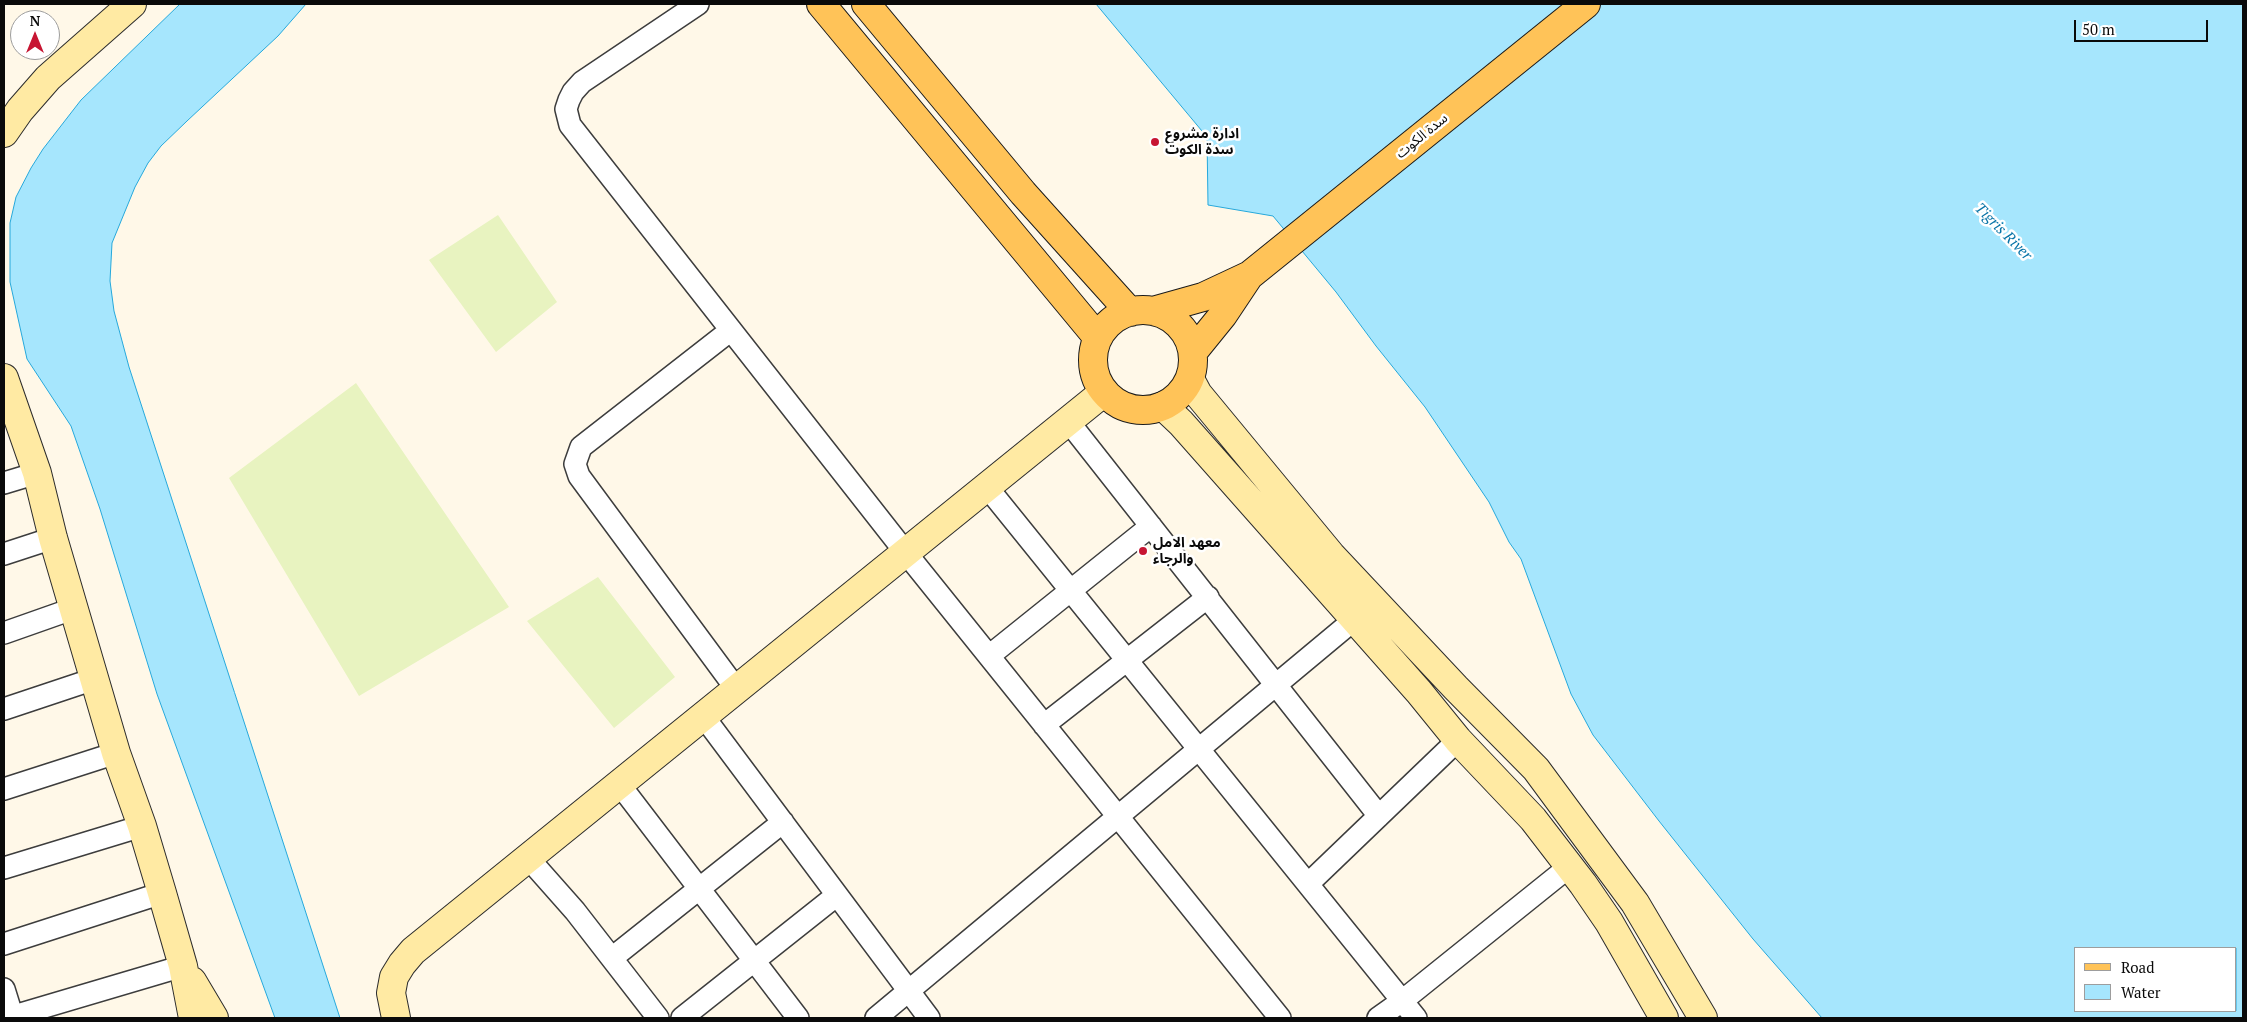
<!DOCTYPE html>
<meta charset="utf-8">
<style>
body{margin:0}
#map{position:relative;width:2247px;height:1022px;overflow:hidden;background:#fff8e8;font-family:"PT Serif",serif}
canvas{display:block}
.frame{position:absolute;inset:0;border:5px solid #0a0a0a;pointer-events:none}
.legend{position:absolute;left:2074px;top:947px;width:162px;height:65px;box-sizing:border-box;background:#fff;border:1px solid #9d9d9d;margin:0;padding:6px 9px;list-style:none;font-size:15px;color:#0a0a0a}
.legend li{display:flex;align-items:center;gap:10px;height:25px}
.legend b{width:25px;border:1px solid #9d9d9d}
.north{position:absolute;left:10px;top:10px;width:50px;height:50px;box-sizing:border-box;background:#fff;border:1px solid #9d9d9d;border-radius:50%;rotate:0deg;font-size:14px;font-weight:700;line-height:20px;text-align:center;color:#0a0a0a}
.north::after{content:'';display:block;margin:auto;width:18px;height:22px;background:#c71532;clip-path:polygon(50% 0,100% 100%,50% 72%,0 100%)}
.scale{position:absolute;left:2074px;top:20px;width:134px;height:22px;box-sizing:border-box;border:2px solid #0a0a0a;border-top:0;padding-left:6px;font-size:15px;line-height:18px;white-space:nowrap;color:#0a0a0a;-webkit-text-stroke:4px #fff;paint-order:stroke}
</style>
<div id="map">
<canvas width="2247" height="1022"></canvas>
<div class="frame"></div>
<ul class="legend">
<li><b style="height:6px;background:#ffc358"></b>Road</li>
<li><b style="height:14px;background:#a6e6fd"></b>Water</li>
</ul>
<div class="north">N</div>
<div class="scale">50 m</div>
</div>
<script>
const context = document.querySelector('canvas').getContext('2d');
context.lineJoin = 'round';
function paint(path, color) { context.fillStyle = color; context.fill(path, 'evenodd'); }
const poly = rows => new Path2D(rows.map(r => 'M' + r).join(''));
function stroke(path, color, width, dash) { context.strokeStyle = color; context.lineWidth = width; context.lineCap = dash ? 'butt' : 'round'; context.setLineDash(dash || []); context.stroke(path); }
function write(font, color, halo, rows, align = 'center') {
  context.font = font + ' "PT Serif","Noto Sans Arabic",serif'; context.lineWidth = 5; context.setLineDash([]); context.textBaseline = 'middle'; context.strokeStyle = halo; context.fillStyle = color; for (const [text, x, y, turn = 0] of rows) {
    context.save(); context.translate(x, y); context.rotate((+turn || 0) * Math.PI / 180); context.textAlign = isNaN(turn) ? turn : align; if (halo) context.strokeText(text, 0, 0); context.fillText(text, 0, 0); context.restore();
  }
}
paint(poly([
 [498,215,557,302,496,352,429,260],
 [356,383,509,607,359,696,229,478],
 [598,577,675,677,614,728,527,621]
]), '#e8f3c0');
const water = poly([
 [180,4,306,4,278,36,187,121,161,146,148,163,135,187,112,243,110,281,114,311,129,367,340,1018,275,1018,157,694,100,509,71,426,27,359,10,282,10,223,16,197,31,168,43,149,81,100,180,4],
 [1096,4,2243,4,2243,1018,1822,1018,1753,939,1659,821,1593,735,1571,694,1521,559,1509,542,1489,502,1425,407,1376,346,1336,292,1273,216,1208,205,1207,137,1096,4],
 [2076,948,2236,948,2236,1011,2076,1011,2076,948]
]);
paint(water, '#a6e6fd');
stroke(water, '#26a8db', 1);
const street = poly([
 [698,4,582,82,573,92,569,100,566,109,570,125,906,553,1280,1018],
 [731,330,581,447,575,464,579,476,737,690],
 [1068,421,1379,816],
 [4,483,37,473],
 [987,487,1416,1018],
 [4,554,53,538],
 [4,633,75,608],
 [989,656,1151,526],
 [4,709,94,679],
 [704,717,929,1018],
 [1044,725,1208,597],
 [620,785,798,1018],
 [4,789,116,753],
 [529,859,575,911,658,1018],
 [4,868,142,826],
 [1308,884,1458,740],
 [4,944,162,893],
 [612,958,783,822],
 [4,989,13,1018],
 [7,1018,183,966],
 [682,1018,837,895],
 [876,1018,1355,619],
 [1378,1018,1402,1001,1570,866]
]);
const secondary = poly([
 [4,133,20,110,48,78,132,4],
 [4,378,37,473,53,538,116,753,142,826,162,893,183,966,193,1018],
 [1190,379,1198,394,1331,555,1456,688,1536,769,1635,903,1703,1018],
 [1163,406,1181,423,1419,692,1458,740,1533,819,1583,884,1609,922,1664,1018],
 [192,981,214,1018],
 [396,1018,391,993,394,977,402,964,413,951,1104,392]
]);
const primary = poly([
 [821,4,1098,338],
 [866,4,1023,193,1130,312],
 '1093 360a50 50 0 1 1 100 0a50 50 0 1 1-100 0Z',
 [1153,311,1203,297,1250,275,1586,4],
 [1193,352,1223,315,1249,276]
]);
stroke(street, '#3d3d3d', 24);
stroke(secondary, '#2c2c2c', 30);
stroke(primary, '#1b1b1b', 30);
stroke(street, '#fff', 21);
stroke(secondary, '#ffeaa3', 28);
stroke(primary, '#ffc358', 28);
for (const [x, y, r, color] of [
 [1155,142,5,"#c71532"],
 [1143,551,5,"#c71532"]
]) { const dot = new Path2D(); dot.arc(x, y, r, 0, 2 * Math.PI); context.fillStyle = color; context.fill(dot); stroke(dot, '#fff', 2); }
write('bold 14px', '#0a0a0a', '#fff', [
 ["ادارة مشروع",1165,134],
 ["سدة الكوت",1165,150],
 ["معهد الامل",1153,543],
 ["والرجاء",1153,559]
], 'left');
write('14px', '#0a0a0a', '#fff', [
 ["سدة الكوت",1422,136,-39]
]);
write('italic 15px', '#0874a7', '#fff', [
 ["Tigris River",2003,232,45]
]);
</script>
